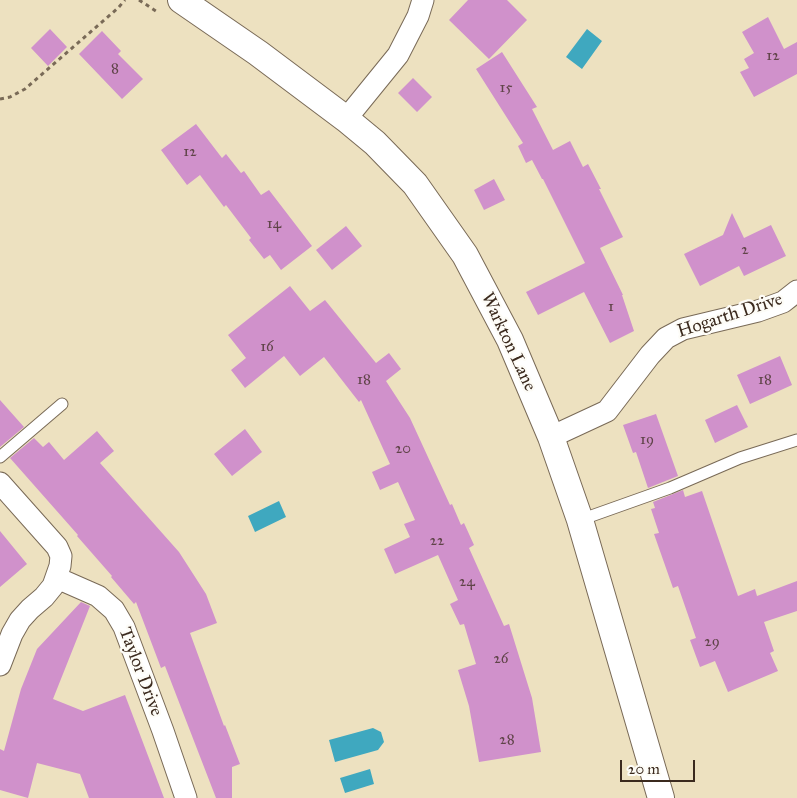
<!DOCTYPE html>
<style>
body{margin:0}
#map{position:relative;width:797px;height:798px;overflow:hidden;background:#ede1c0;font-family:"IM FELL Great Primer",serif}
canvas{display:block}
.scale{position:absolute;left:620px;top:760px;width:75px;height:22px;box-sizing:border-box;border:2px solid #3b2a1e;border-top:0;padding-left:6px;font-size:15px;line-height:18px;white-space:nowrap;color:#3b2a1e;-webkit-text-stroke:4px #fdfcf7;paint-order:stroke}
</style>
<div id="map">
<canvas width="797" height="798"></canvas>
<div class="scale">20 m</div>
</div>
<script>
const context = document.querySelector('canvas').getContext('2d');
context.lineJoin = 'round';
function paint(path, color) { context.fillStyle = color; context.fill(path, 'evenodd'); }
const poly = rows => new Path2D(rows.map(r => 'M' + r).join(''));
function stroke(path, color, width, dash) { context.strokeStyle = color; context.lineWidth = width; context.lineCap = dash ? 'butt' : 'round'; context.setLineDash(dash || []); context.stroke(path); }
function write(font, color, halo, rows, align = 'center') {
  context.font = font + ' "IM FELL Great Primer",serif'; context.lineWidth = 4.5; context.setLineDash([]); context.textBaseline = 'middle'; context.strokeStyle = halo; context.fillStyle = color; for (const [text, x, y, turn = 0] of rows) {
    context.save(); context.translate(x, y); context.rotate((+turn || 0) * Math.PI / 180); context.textAlign = isNaN(turn) ? turn : align; if (halo) context.strokeText(text, 0, 0); context.fillText(text, 0, 0); context.restore();
  }
}
paint(poly([
 [587,29,602,41,582,69,566,57],
 [279,501,286,517,255,532,248,516],
 [373,728,381,732,384,742,378,750,335,762,329,740],
 [370,769,374,784,345,793,340,778]
]), '#3fa8bf');
paint(poly([
 [468,0,507,0,527,20,489,59,449,20],
 [768,17,784,49,797,42,797,74,754,97,740,72,749,68,744,59,754,53,742,32],
 [50,29,67,47,48,66,31,48],
 [102,31,121,51,118,54,143,79,122,99,79,54],
 [502,52,537,107,532,109,553,150,570,141,583,167,588,164,601,189,599,189,623,237,600,248,623,295,622,295,634,331,610,343,584,292,538,315,526,292,585,263,543,179,542,179,532,160,526,163,518,146,523,143,476,69],
 [413,78,432,97,417,112,398,93],
 [196,124,222,158,226,154,241,173,244,171,261,195,269,190,312,246,281,270,270,255,264,259,249,240,251,238,226,205,224,207,200,175,187,185,161,150],
 [494,179,505,200,484,210,474,190],
 [732,213,744,238,771,225,786,256,744,276,739,266,700,286,684,254,723,235],
 [346,226,362,246,332,270,316,250],
 [290,286,310,311,325,300,376,363,389,353,401,369,386,381,410,418,450,505,452,504,461,525,464,523,474,545,469,548,504,626,509,624,532,698,541,752,479,762,469,706,458,670,476,664,464,624,460,625,450,604,458,600,438,555,395,574,384,549,410,537,404,524,415,520,398,482,380,490,372,472,390,464,361,400,359,402,324,357,300,376,284,356,245,388,231,370,246,358,228,335],
 [780,356,792,385,750,404,737,375],
 [0,400,24,427,0,447],
 [737,405,748,427,715,443,705,420],
 [656,414,678,476,648,488,636,452,633,453,623,425],
 [245,429,262,452,232,476,214,454],
 [97,431,114,451,100,463,179,552,206,594,217,623,190,633,224,726,225,725,240,764,232,767,232,798,216,798,165,666,161,668,136,602,134,604,111,577,112,576,77,536,78,535,10,458,34,438,43,447,49,442,64,460],
 [683,490,685,497,702,491,738,596,755,589,757,596,797,581,797,611,764,622,774,651,770,653,778,671,728,692,715,661,700,667,690,640,696,638,678,586,673,588,654,534,659,533,651,509,655,508,653,502],
 [0,531,27,564,0,587],
 [81,602,90,606,53,699,83,711,125,695,164,798,89,798,80,774,37,763,28,798,0,790,0,749,4,751,21,689,37,649]
]), '#d091cb');
const service = poly([
 [0,457,62,404],
 [580,520,670,488,740,458,797,440]
]);
const minor = poly([
 [346,119,398,55,418,16,423,0],
 [551,437,607,411,650,355,666,338,683,329,758,311,783,302,797,291],
 [0,483,57,547,61,556,60,566,53,586,44,597,30,609,20,620,12,634,0,665],
 [57,578,98,596,114,610,124,627,163,731,186,798]
]);
const tertiary = poly([
 [181,0,258,53,346,119,375,143,415,184,465,255,510,340,551,437,580,520,661,798]
]);
stroke(service, '#796a57', 13);
stroke(minor, '#796a57', 23);
stroke(tertiary, '#796a57', 28);
stroke(poly([
 [139,0,159,13],
 [0,99,10,97,25,89,118,8,125,0]
]), '#796a57', 3, [4, 4]);
stroke(service, '#fff', 11);
stroke(minor, '#fff', 21);
stroke(tertiary, '#fff', 26);
write('15px', '#604449', null, [
 ["12",773,56],
 ["8",115,69],
 ["15",506,88],
 ["12",190,152],
 ["14",274,224],
 ["2",745,250],
 ["1",611,307],
 ["16",267,347],
 ["18",364,380],
 ["18",765,380],
 ["19",647,440],
 ["20",403,449],
 ["22",437,541],
 ["24",467,582],
 ["29",712,642],
 ["26",501,659],
 ["28",507,740]
]);
write('18px', '#3b2a1e', '#fdfcf7', [
 ["Hogarth Drive",730,316,-18],
 ["Warkton Lane",508,342,65],
 ["Taylor Drive",140,672,69]
]);
</script>
